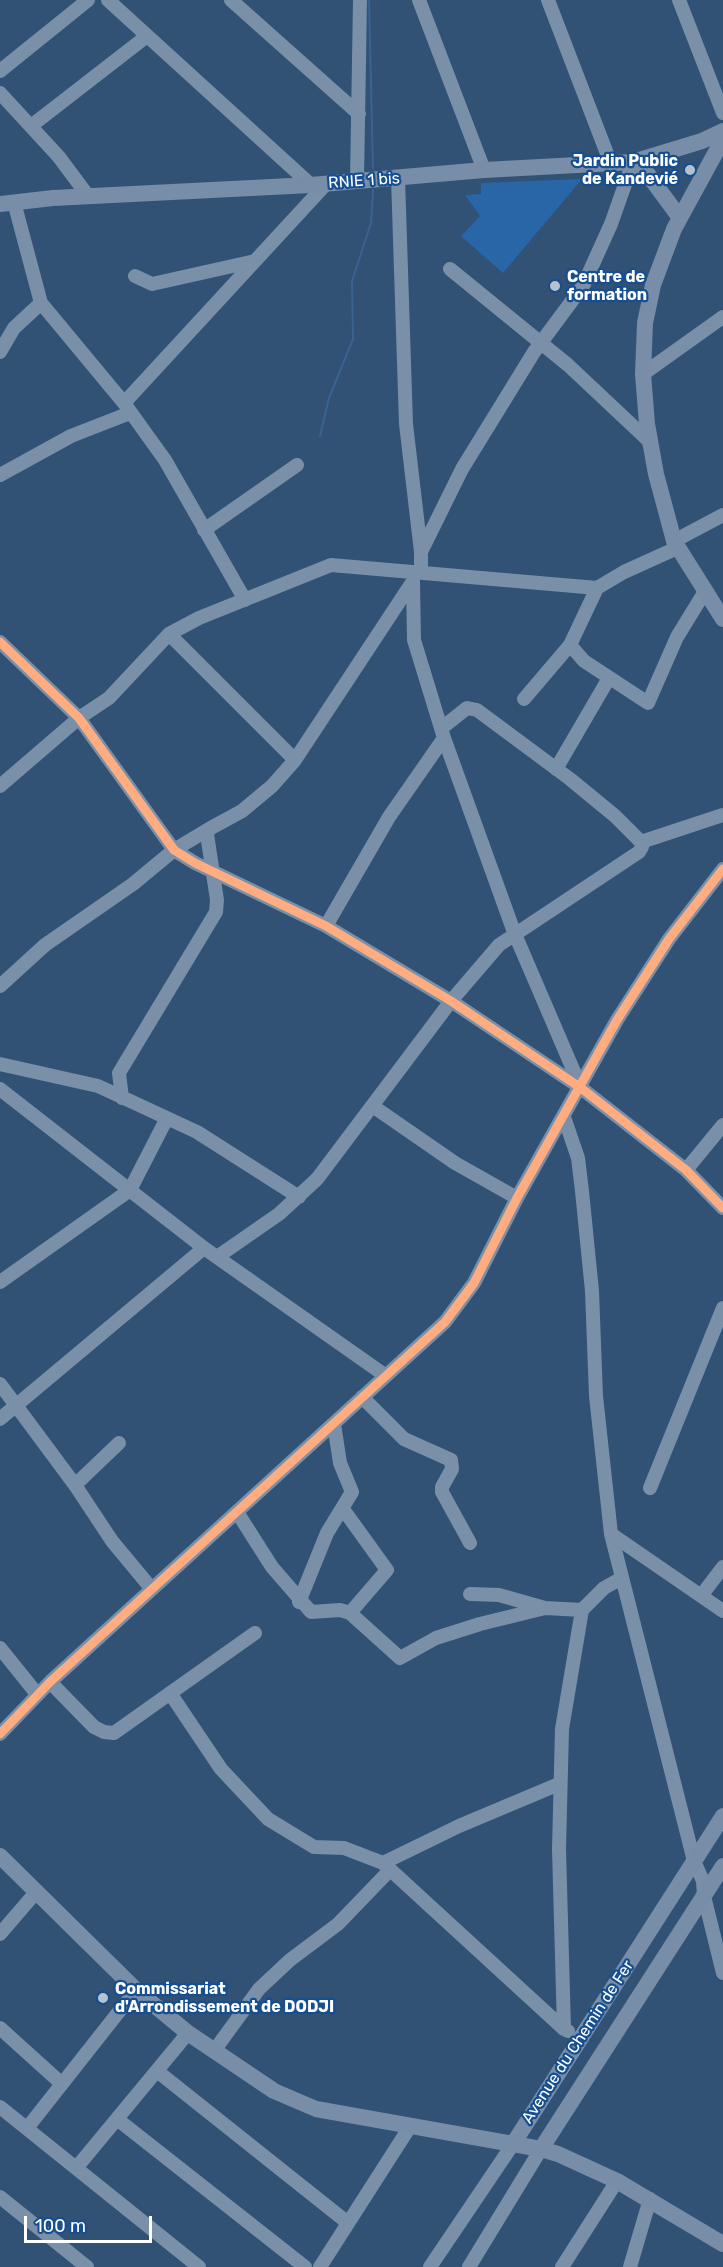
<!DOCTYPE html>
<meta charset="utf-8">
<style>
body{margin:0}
#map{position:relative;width:723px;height:2267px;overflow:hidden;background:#315175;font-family:Rubik,sans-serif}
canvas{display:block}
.scale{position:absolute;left:24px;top:2216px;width:128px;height:27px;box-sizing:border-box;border:3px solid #fff;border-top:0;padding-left:8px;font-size:18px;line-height:21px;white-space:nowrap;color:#fff;-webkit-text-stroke:4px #154f91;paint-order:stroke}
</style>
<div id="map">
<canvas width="723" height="2267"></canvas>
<div class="scale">100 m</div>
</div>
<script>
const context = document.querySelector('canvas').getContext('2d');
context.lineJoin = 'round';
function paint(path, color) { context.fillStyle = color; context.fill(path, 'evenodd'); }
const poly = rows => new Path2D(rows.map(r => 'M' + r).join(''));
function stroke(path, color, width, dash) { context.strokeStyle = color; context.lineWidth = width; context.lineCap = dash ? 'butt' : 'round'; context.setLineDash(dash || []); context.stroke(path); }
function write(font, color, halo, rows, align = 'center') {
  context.font = font + ' Rubik,sans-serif'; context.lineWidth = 4.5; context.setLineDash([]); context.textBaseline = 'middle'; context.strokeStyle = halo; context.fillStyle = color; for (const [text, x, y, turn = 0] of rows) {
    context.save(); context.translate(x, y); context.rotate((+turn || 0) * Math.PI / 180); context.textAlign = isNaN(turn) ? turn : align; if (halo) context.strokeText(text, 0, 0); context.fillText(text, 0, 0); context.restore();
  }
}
paint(poly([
 [582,179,503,273,461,236,480,216,465,195,481,194,481,183]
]), '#2966a8');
stroke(poly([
 [369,0,373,168],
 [320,436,329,398,353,339,352,281,371,223,373,190]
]), '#3a6292', 2);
stroke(poly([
 [108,0,311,185],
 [231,0,359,114],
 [419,0,484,170],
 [548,0,611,164],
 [679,0,723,113],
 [0,71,88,0],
 [0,93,59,157,88,196],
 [31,126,147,36],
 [398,178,406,424,421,552],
 [357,181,360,0],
 [14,202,41,303,124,403,165,460,245,600],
 [450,269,568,365,650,442],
 [135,276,152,284,255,261],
 [0,352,14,328,41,303],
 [643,374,723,317],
 [124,403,326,184],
 [0,475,71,436,130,413],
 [204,530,297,465],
 [674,541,723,515],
 [677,548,624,572,597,588,570,645,584,661,648,703,677,637,704,593],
 [421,571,421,552,462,469,534,352,583,286,611,224,633,162],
 [413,581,414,640,444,738,514,932,581,1088],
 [169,634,295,760],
 [0,642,79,718,174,850,195,863,326,926,451,1001,581,1088,686,1170,723,1208],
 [524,699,570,645],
 [556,769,609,678],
 [0,786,79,718,109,698,169,634,199,618,331,565,597,588],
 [641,842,723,815],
 [326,926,389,817,444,738],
 [0,986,45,945,133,884,174,850,209,829],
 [0,1064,98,1086,197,1132,299,1197],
 [0,1089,204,1248,386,1376],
 [122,1098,119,1073,216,912,217,900,207,834,209,829,242,811,272,786,295,760,413,581],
 [374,1107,455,1163,517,1198],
 [564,1117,578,1158,582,1191,592,1291,596,1396,611,1534,694,1861,703,1881,704,1896,723,1973],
 [686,1170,723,1125],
 [217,1257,279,1214,317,1179,451,1001,499,945,639,852,642,847,641,842,615,816,570,779,477,710,467,708,443,727],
 [0,1282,130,1190,167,1118],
 [0,1384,75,1485,112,1541,151,1588],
 [362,1397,404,1439,451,1460,452,1469,442,1487,442,1492,470,1543],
 [0,1419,204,1248],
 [75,1485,119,1443],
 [650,1488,723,1308],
 [343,1509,387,1570,350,1613],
 [237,1512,272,1567,311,1612,340,1610,350,1613,400,1658,436,1638,480,1624,545,1608,582,1610],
 [611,1534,723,1611],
 [470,1594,499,1595,545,1608],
 [701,1596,723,1567],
 [299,1602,327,1533,352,1492,340,1463,334,1424],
 [0,1648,37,1694],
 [50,1682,94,1727,104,1732,114,1733,255,1633],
 [170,1693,221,1769,268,1819,314,1847,344,1848,383,1863,564,2029],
 [0,1734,50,1682,445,1322,474,1283,517,1198,617,1020,669,939,723,869],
 [383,1863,459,1826,559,1784],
 [0,1934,37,1891],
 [0,2028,62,2084],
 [568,2031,564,2029,559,1849,562,1729,582,1610,604,1588,620,1579],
 [214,2051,259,1989,290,1960,338,1924,390,1870],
 [157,2071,348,2223],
 [0,2107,199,2267],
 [117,2119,305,2267],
 [28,2127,136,1990],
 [77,2167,188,2033],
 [0,2197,87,2267],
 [320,2267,411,2125],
 [430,2267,513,2144],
 [469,2267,541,2149],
 [562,2267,617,2181],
 [630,2267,650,2199]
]), '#7990a8', 14);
stroke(poly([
 [723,139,674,229,653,285,645,323,643,374,647,424,656,474,674,541,723,619],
 [638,161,680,218],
 [0,204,53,198,311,185,484,170,633,162,702,141,723,131],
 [0,1856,136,1990,188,2033,274,2091,316,2109,541,2149,558,2154,617,2181,723,2244],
 [513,2144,723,1816],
 [541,2149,723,1866]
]), '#788da7', 16);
stroke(poly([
 [0,642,79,718,174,850,195,863,326,926,451,1001,581,1088,686,1170,723,1208],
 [0,1734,50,1682,445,1322,474,1283,517,1198,617,1020,669,939,723,869]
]), '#ffac80', 9);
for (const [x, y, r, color] of [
 [690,170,6,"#b7c2cf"],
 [555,286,6,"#b7c2cf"],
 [103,1998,6,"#b7c2cf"]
]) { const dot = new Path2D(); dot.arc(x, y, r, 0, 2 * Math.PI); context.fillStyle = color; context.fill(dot); stroke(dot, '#154f91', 2); }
write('bold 16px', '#fff', '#154f91', [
 ["Jardin Public",678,161,"right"],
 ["de Kandevié",678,179,"right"],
 ["Centre de",567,277],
 ["formation",567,295],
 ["Commissariat",115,1989],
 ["d'Arrondissement de DODJI",115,2007]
], 'left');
write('16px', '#fff', '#154f91', [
 ["RNIE 1 bis",364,181,-4],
 ["Avenue du Chemin de Fer",578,2042,-57]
]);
</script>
